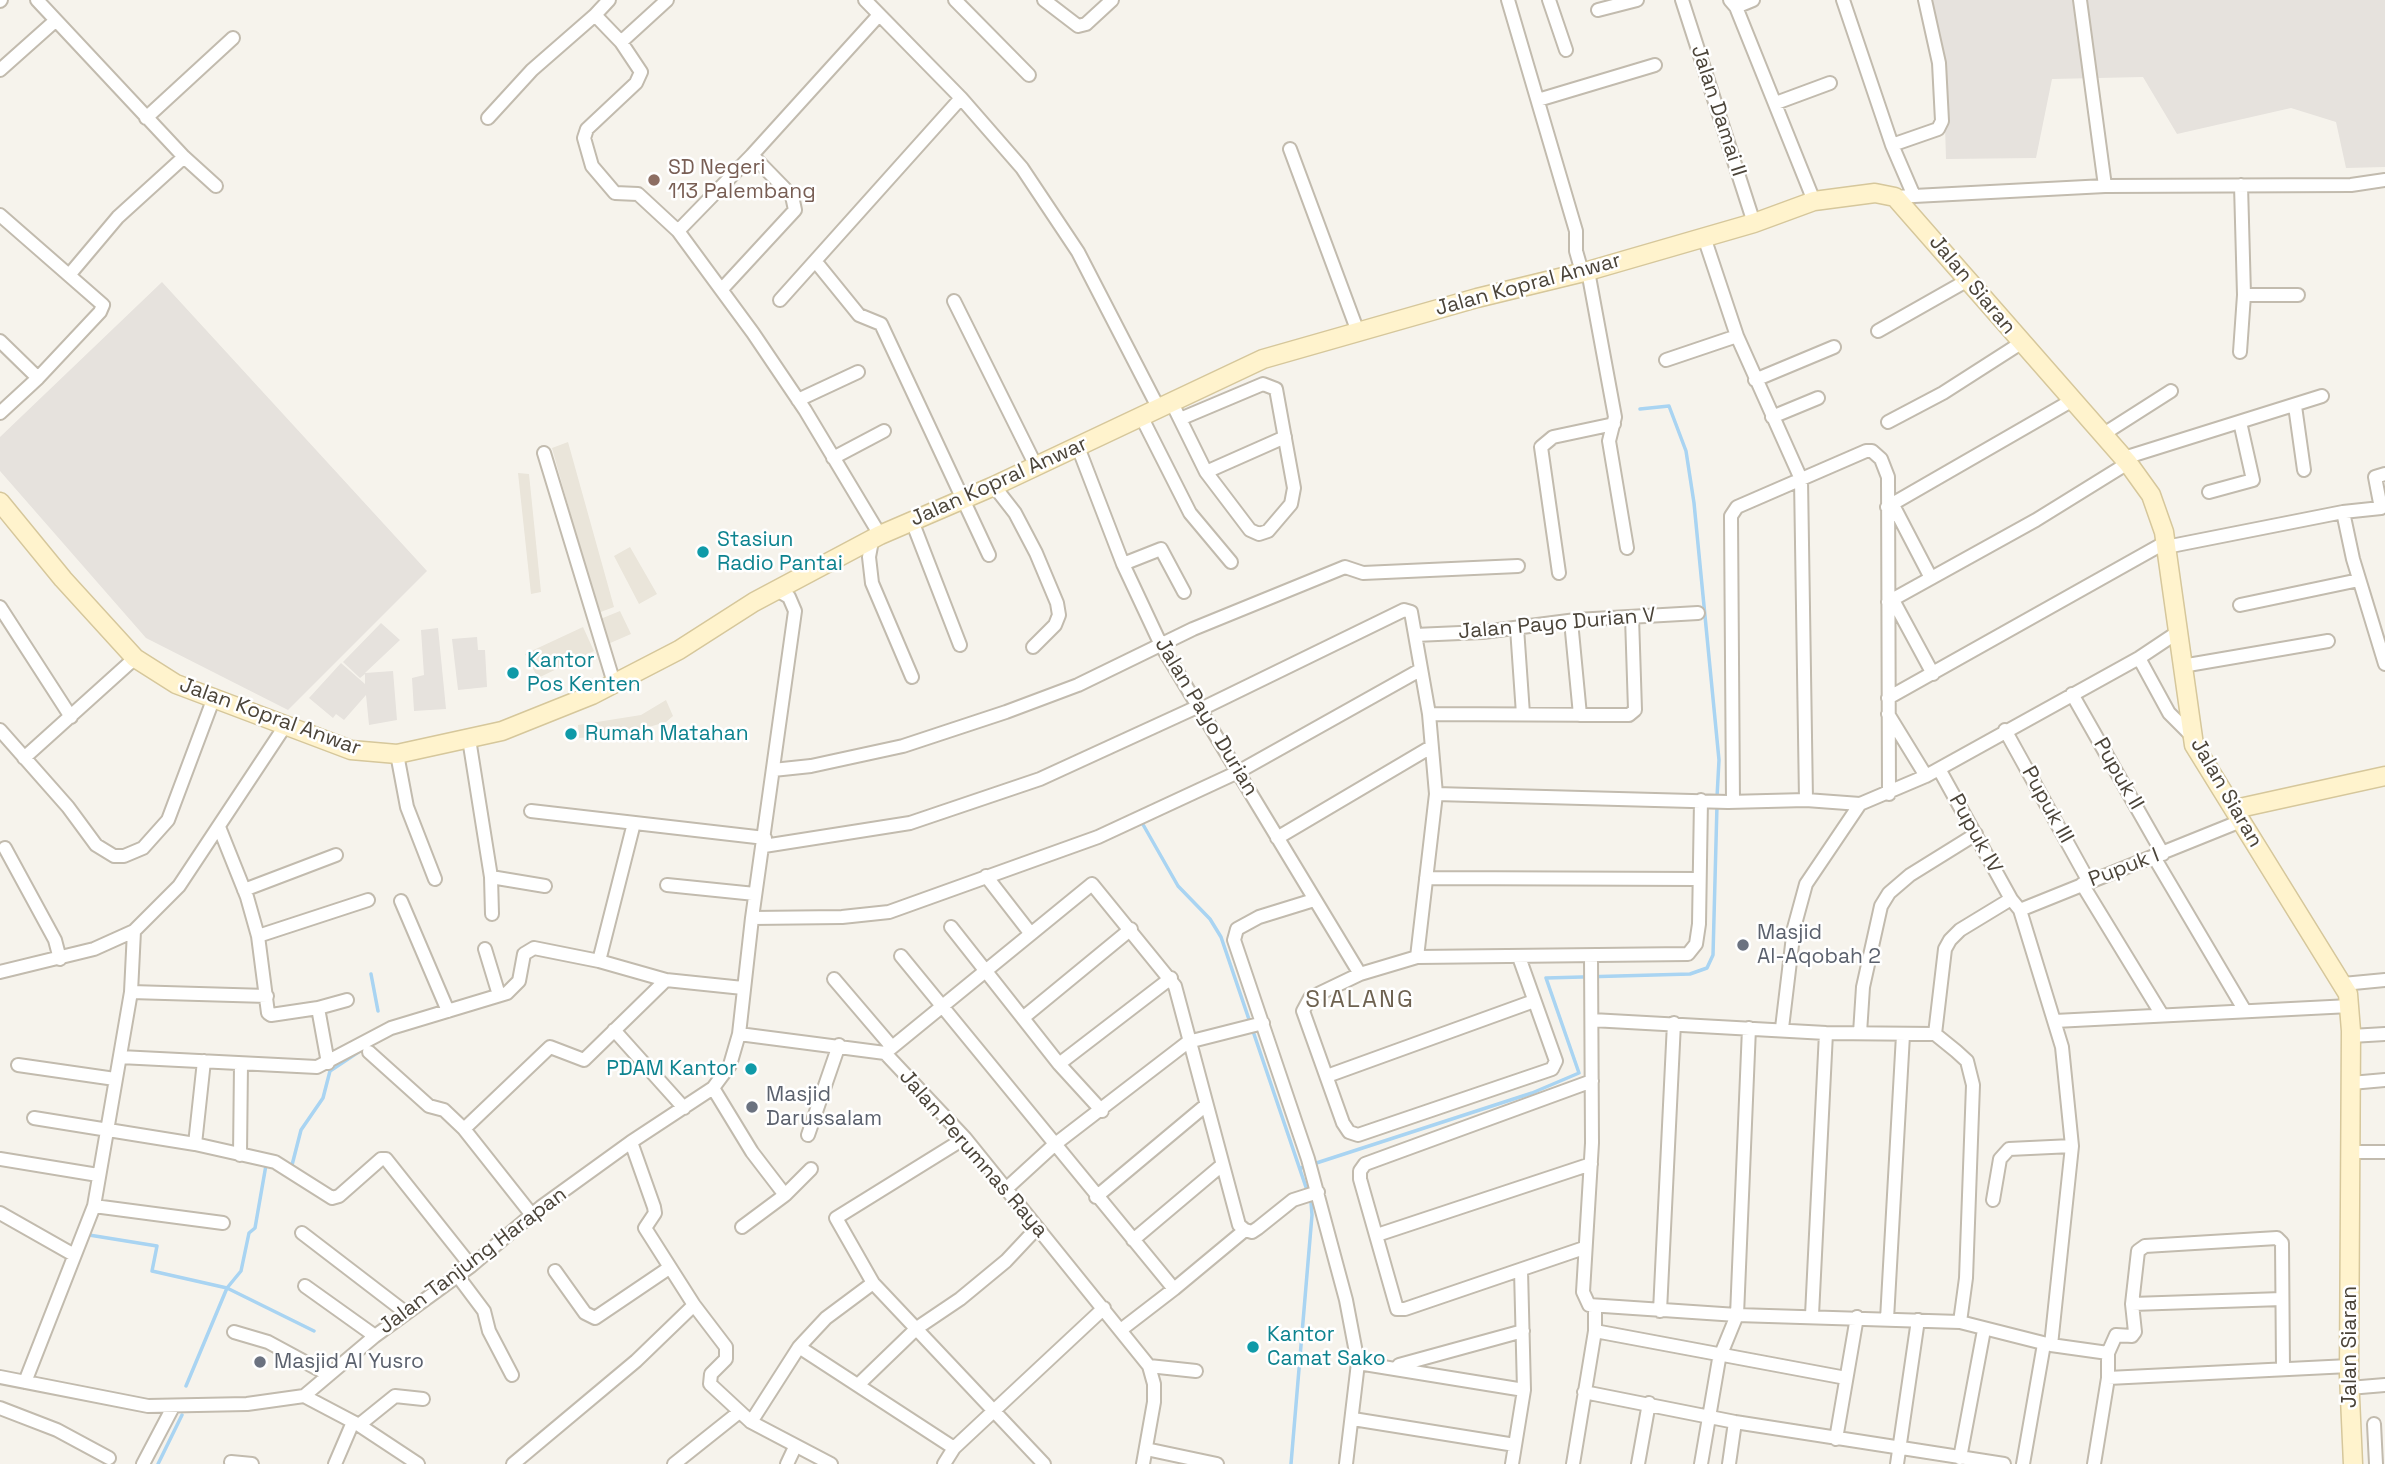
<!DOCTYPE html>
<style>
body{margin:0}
canvas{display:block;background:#f6f3ec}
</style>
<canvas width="2385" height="1464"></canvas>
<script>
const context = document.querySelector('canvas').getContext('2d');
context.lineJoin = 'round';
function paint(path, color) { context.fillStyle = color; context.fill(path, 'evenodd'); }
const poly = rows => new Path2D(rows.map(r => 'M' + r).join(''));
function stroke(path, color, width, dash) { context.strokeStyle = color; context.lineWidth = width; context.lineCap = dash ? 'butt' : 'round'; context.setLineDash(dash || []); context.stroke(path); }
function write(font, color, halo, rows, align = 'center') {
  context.font = font + ' "Space Grotesk",sans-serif'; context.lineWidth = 5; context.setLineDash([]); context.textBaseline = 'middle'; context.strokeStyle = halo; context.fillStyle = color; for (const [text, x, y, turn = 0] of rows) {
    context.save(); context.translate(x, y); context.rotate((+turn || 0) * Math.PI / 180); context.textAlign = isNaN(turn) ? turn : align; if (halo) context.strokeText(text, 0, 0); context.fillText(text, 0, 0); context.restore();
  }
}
paint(poly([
 [568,442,614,607,598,613,552,448],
 [518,473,529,474,541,592,531,594],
 [630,547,657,594,639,604,614,556],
 [620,611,631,634,608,644,598,620],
 [583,627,594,651,538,678,525,654],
 [666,700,673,716,666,722,625,734,579,738,578,725,641,715]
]), '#eae5da');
paint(poly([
 [1923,0,2385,0,2385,167,2346,168,2336,122,2291,108,2177,134,2143,77,2052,79,2036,158,1946,159,1943,59],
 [162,282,427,571,288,710,146,638,0,471,0,437],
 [381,623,400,640,365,673,393,671,397,720,369,725,366,695,344,720,336,714,333,718,309,698,341,663,365,684,365,674,360,678,343,662],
 [438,628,446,709,414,711,412,678,424,675,421,630],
 [477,637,478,650,485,650,487,687,458,690,452,639]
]), '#e6e2dd');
stroke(poly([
 [1640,409,1669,406,1686,451,1694,503,1719,760,1717,797],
 [1141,821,1178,886,1210,919,1221,937,1311,1202,1312,1215,1291,1464],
 [371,974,378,1011],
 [1301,1168,1532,1093,1579,1073,1546,978,1690,974,1707,968,1713,955,1717,805],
 [291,1169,301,1130,323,1098,330,1071,363,1049],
 [89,1235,157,1246,152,1271,227,1288,314,1331],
 [186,1386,227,1288,241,1271,249,1233,255,1228,266,1165],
 [158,1464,182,1415]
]), '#a9d4f2', 3.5);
const street = poly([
 [37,0,184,157,216,186],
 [865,0,961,98,1022,168,1078,252,1159,409],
 [955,0,1029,75],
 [1044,0,1078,26,1086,24,1112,0],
 [1508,0,1576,231,1576,251,1582,272],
 [1549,0,1566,50],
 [1682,0,1754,223],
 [1730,0,1736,7,1814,201],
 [1843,0,1892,145,1914,196],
 [2080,0,2105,186],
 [0,1,1,0],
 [1736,7,1753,0],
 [1598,10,1637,0],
 [595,15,609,0],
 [621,42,667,0],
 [0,70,55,21],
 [1538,100,1655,65],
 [1776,103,1830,83],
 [146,118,233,38],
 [488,118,532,70,595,15,621,42,641,72,636,83,587,129,584,138,592,166,615,193,638,194,678,231,753,333,805,410,880,535],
 [1892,145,1938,129,1942,121,1939,63,1925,0],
 [1290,149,1358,332],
 [1895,197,2105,186,2351,185,2385,180],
 [0,215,103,305,100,312,38,378,0,413],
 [678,231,752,155,879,15],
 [1704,237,1737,336,1801,479,1806,800],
 [816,262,859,315,881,324,989,555],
 [1588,271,1615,417,1609,441,1627,548],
 [70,274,118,217,184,157],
 [722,289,795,210,792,196,752,155],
 [2244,295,2298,295],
 [780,300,961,98],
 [954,301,1036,466],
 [1878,331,1968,280],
 [0,341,38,378],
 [2240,352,2244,295,2241,185],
 [1666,360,1737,336],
 [1755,380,1834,347],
 [798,400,858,372],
 [1172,403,1206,472,1250,530,1259,534,1268,531,1291,504,1294,488,1276,389,1263,384,1180,419],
 [2295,406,2304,470],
 [1772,417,1818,398],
 [1142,418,1190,513,1231,562],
 [1888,422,1943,393,2021,343],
 [2102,435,2171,391],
 [1078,447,1123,564,1161,645,1360,974],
 [544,453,614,683],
 [833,458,884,431],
 [2124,458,2322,396],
 [1206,472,1285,437],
 [994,486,1015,513,1036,553,1057,603,1059,615,1055,625,1033,647],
 [2209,492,2253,480,2240,422],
 [1893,505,1931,578],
 [1887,507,2071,401],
 [2343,512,2381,508,2375,477,2385,474],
 [912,521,960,645],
 [872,541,869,557,872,583,912,677],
 [2166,547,2343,512,2353,559,2385,664],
 [1123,564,1161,549,1184,592],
 [1559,573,1541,447,1553,437,1614,424],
 [1893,600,1933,674],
 [1888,602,2036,520,2128,463],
 [2240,605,2359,580],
 [0,607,71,717],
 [1571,621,1580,715],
 [1517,628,1523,714],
 [1415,635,1483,632,1576,620,1698,613],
 [2139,658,2169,713,2191,735],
 [2182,666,2328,641],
 [2072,694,2163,854],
 [1888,698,2166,542],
 [1199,710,1404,610,1411,612,1429,714,1436,794,1417,957],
 [1429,714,1629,715,1635,710,1632,617],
 [1888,714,1926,776],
 [0,730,68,807,96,845,114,856,124,856,143,848,168,820,213,700],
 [2005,730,2088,880],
 [469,739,491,877,492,914],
 [397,754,407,807,435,879],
 [24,758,135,658],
 [1939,769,2011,899,2020,910,2241,821],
 [773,770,811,766,903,746,1006,712,1078,685,1193,629,1345,567,1363,573,1518,566],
 [1436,794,1728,802,1806,800,1860,804],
 [1733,802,1731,516,1737,507,1866,451,1872,451,1881,459,1888,477,1889,794],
 [531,811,765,838],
 [219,827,247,897,258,936,268,1013,271,1015,318,1008,347,1000],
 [1277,838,1431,747],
 [764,846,910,823,1040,779,1197,707],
 [5,848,55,940,60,959],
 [2154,857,2245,1011],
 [986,876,1031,934],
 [491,877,545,886],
 [1426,878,1699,879],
 [2082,884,2162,1015],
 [667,885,755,894],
 [244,890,336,855],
 [1314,900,1259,917,1237,929,1234,940,1308,1159,1346,1300,1358,1363,1346,1464],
 [401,901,448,1011],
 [2020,910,2062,1047,2072,1146,2051,1345],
 [752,918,842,917,889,912,1098,837,1238,772,1420,670],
 [951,927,1059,1064,1102,1111],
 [258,936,368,900],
 [485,949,499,995],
 [901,956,1174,1289,1245,1230,1252,1232,1258,1228,1293,1200,1318,1192],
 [1591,956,1592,1143,1583,1292,1589,1305,1737,1315,1960,1322,2051,1345,2108,1353,2108,1378,2094,1464],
 [1519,957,1556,1061,1552,1069,1358,1135,1349,1132,1343,1123,1303,1011,1310,998,1360,974,1417,957,1688,954,1696,944,1699,924,1701,800],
 [599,961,634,823],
 [0,972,94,949,134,931],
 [834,979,892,1047],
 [2343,984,2385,980],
 [131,992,267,996],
 [318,1008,328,1063],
 [1024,1017,1131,929],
 [1592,1020,1826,1033,1935,1034,1956,1051,1967,1061,1973,1085,1966,1278,1960,1322],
 [2055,1021,2350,1006],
 [1782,1028,1794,928,1806,884,1860,804,1926,776,2139,658,2178,632],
 [614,1030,684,1108],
 [1860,1033,1863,987,1881,906,1889,893,1910,875,1976,834],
 [739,1034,885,1053,965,1138,1149,1366,1154,1384,1154,1402,1143,1464],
 [1935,1034,1945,949,1950,940,1960,930,2011,899],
 [2351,1036,2385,1034],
 [369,1052,429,1106,444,1110,464,1129,532,1215],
 [885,1053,1092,884,1175,986,1239,1225,1245,1230],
 [120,1057,317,1067,391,1028,507,993,519,981,524,954,534,948,599,961,666,980,743,988],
 [1059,1064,1171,978],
 [18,1065,115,1079],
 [1327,1076,1534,1001],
 [2351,1083,2385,1080],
 [713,1088,752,1152,785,1195,742,1227],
 [34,1118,195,1144,275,1162,332,1198,339,1196,381,1159,386,1159,471,1266],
 [464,1129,550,1047,584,1060,666,980],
 [808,1135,839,1045],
 [965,1138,836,1218,873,1283,1044,1464],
 [631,1142,654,1207,655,1213,645,1228,694,1305,726,1347,726,1359,711,1374,710,1384,751,1422,831,1464],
 [195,1144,204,1061],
 [2351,1152,2385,1152],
 [240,1155,241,1064],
 [0,1159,98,1175],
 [1007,1188,1054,1145,1188,1042,1263,1023],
 [785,1195,811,1169],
 [1096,1197,1206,1105],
 [1993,1200,2000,1159,2009,1149,2072,1146],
 [94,1206,223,1223],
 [0,1213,74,1255],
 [302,1233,405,1312],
 [1377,1235,1591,1164],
 [1133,1240,1222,1165],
 [1584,1248,1405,1309,1397,1309,1360,1179,1360,1171,1365,1164,1592,1081],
 [1521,1270,1524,1390],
 [555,1271,585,1313,595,1318,669,1268],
 [457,1275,484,1311,489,1331,512,1375],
 [305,1286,375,1336],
 [2132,1304,2282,1299],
 [1660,1311,1674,1023],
 [1812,1315,1826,1033],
 [1887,1319,1903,1035],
 [1122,1329,1174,1289],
 [1595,1331,1846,1378],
 [234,1332,268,1342,329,1375],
 [799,1347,954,1448],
 [2108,1353,2116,1335,2132,1336,2135,1332,2132,1304,2138,1251,2145,1246,2277,1238,2282,1243,2283,1368],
 [1358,1363,1524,1390,1512,1464],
 [1399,1365,1523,1331],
 [1149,1366,1196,1371],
 [0,1377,148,1406,247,1404,304,1396,375,1336,471,1266,541,1207,631,1142,713,1088,730,1065,739,1034,752,918,795,611,789,597,777,590],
 [2108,1378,2349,1366],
 [25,1382,94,1206,131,992,134,931,179,886,285,726],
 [858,1385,917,1328,960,1299,1006,1261,1037,1228],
 [2349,1388,2385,1385],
 [1584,1392,1735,1422,2004,1464],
 [304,1396,359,1425,418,1464],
 [0,1408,57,1430,109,1458],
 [1353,1419,1515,1445],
 [751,1422,799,1347,826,1318,873,1283],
 [2374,1424,2376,1464],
 [359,1425,395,1396,423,1399],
 [1836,1439,1857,1317],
 [1146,1449,1217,1464],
 [1960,1458,1984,1330],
 [231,1462,252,1464],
 [143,1464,173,1407],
 [335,1464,353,1422],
 [513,1464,636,1361,694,1305],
 [674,1464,738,1413],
 [787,1464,795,1447],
 [944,1464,954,1448,1104,1308],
 [1573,1464,1595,1331,1595,1307],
 [1638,1464,1649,1403],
 [1701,1464,1719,1359,1737,1315,1749,1028],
 [1729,1464,1735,1422],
 [1897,1464,1918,1320],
 [2023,1464,2044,1344]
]);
const secondary = poly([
 [0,502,63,579,135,658,176,684,351,750,397,754,502,731,592,695,679,650,754,602,880,535,994,486,1263,359,1477,298,1588,271,1754,223,1814,201,1875,193,1895,197,2128,463,2151,495,2164,532,2194,745,2348,994,2351,1031,2349,1375,2353,1464],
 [2235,809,2385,776]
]);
stroke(street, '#c2bbae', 16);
stroke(secondary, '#d6c79b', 21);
stroke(street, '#fff', 12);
stroke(secondary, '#fff3cd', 18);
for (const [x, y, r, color] of [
 [654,180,7,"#8d6e63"],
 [703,552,7,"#0f9aa8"],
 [513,673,7,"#0f9aa8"],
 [571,734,7,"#0f9aa8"],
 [1743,945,7,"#6b7280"],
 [751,1069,7,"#0f9aa8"],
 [752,1107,7,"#6b7280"],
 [1253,1347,7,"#0f9aa8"],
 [260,1362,7,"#6b7280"]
]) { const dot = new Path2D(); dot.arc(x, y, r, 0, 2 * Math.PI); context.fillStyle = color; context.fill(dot); stroke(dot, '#fff', 2.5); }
write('21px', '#4b4439', '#fff', [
 ["Jalan Damai II",1718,111,72],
 ["Jalan Kopral Anwar",1528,285,-15],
 ["Jalan Siaran",1972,285,50],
 ["Jalan Kopral Anwar",999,482,-24],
 ["Jalan Payo Durian V",1557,624,-5],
 ["Jalan Kopral Anwar",270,717,20],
 ["Jalan Payo Durian",1206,717,59],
 ["Pupuk II",2118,774,60],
 ["Jalan Siaran",2226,793,60],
 ["Pupuk III",2047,805,61],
 ["Pupuk IV",1975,834,61],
 ["Pupuk I",2124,868,-21],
 ["Jalan Perumnas Raya",973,1154,49],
 ["Jalan Tanjung Harapan",473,1261,-37],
 ["Jalan Siaran",2350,1347,-90]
]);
write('21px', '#785e54', '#fff', [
 ["SD Negeri",668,168],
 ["113 Palembang",668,192]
], 'left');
write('21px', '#0d838f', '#fff', [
 ["Stasiun",717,540],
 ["Radio Pantai",717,564],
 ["Kantor",527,661],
 ["Pos Kenten",527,685],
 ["Rumah Matahan",585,734],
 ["PDAM Kantor",737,1069,"right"],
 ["Kantor",1267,1335],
 ["Camat Sako",1267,1359]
], 'left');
write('21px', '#5b616d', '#fff', [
 ["Masjid",1757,933],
 ["Al-Aqobah 2",1757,957],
 ["Masjid",766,1095],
 ["Darussalam",766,1119],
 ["Masjid Al Yusro",274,1362]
], 'left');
context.letterSpacing = '2px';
write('24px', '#6e6250', '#fff', [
 ["SIALANG",1360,1000]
]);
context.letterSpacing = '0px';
</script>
